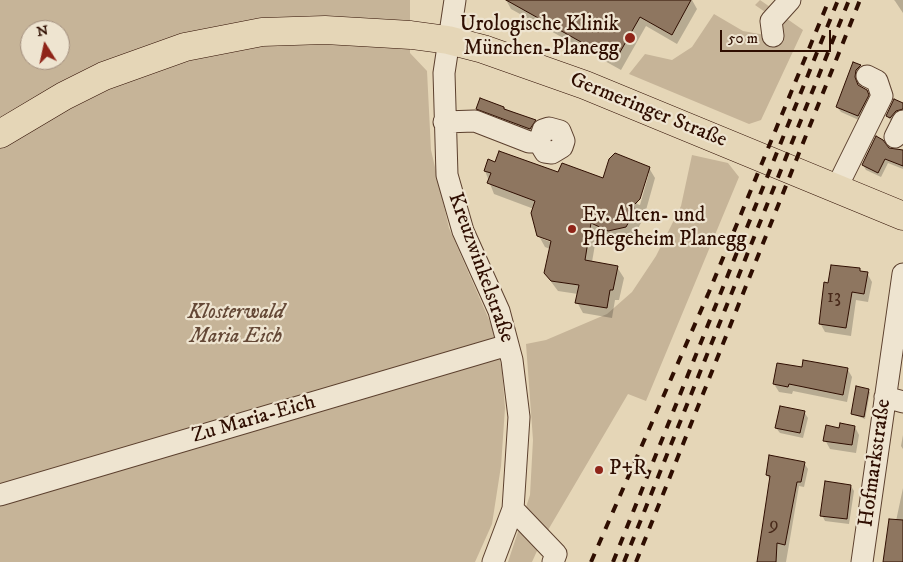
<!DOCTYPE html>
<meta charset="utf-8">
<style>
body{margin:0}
#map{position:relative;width:903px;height:562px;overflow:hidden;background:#e5d6b7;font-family:"IM FELL DW Pica",serif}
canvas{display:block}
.north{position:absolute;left:20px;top:20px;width:50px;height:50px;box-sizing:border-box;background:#eee4d0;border:1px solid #a28e7d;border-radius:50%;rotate:350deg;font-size:14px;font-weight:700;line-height:20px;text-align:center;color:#2f0e01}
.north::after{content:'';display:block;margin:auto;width:18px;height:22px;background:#8f2418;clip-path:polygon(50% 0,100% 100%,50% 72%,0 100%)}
.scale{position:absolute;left:720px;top:30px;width:111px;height:22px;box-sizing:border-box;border:2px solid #2f0e01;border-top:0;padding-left:6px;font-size:15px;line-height:18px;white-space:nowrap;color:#2f0e01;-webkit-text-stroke:4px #eee4d0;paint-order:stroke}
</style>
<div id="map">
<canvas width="903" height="562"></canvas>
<div class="north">N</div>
<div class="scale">50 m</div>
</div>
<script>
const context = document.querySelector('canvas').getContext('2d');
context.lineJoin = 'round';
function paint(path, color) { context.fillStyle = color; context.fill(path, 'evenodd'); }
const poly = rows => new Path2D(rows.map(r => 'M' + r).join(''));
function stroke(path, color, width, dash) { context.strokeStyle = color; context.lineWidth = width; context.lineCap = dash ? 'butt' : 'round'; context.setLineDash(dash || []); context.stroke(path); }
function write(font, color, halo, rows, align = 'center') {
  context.font = font + ' "IM FELL DW Pica",serif'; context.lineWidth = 4.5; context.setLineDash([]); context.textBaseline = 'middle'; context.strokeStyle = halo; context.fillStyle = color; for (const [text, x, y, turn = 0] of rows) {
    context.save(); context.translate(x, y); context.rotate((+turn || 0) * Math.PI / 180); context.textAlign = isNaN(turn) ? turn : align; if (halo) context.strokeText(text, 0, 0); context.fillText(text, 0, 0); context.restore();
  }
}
paint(poly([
 [0,0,410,0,410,53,427,71,431,150,449,228,494,331,502,370,505,408,501,466,492,524,475,562,0,562],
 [30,30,60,30,60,60,30,60],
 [760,0,803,30,761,120,749,124,629,74,645,54,672,60,692,47,714,14,743,31,765,35,768,14,755,5],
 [692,155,728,163,739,177,646,401,628,394,541,542,532,562,508,562,530,495,533,440,526,344,546,340,607,314,632,292,656,256,681,206]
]), '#c6b498');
paint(poly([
 [506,0,692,0,697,9,677,44,646,26,621,70,511,9],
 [894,0,903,0,903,13,895,1],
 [853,64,860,66,863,72,857,82,859,87,866,91,871,101,861,121,841,112,837,107],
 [903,105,903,114,894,123,891,121,888,116],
 [504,108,535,121,536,123,531,131,477,109],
 [888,149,903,151,903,169,888,163,881,177,866,170,863,165],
 [496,163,604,180,649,168,655,178,646,210,640,216,641,223,632,238,615,241,597,233,592,262,617,267,624,278,619,300,615,300,612,318,583,313,577,302,578,294,558,291,552,283,546,272,550,249,545,247,540,238,556,244,557,242,540,236,540,238,534,209,494,194,485,171],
 [646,173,649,173,640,205,637,204],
 [859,269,861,272,867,273,872,282,868,302,856,300,851,336,825,332,820,323,829,284],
 [803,369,848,370,852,377,847,402,793,391,792,394,779,392,774,384],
 [857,388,870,392,865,419,852,414],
 [804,412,808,418,803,438,780,433,776,428],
 [855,427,859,435,856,453,830,449,825,440,840,429],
 [903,435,903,449,901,446],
 [804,463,808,469,804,487,799,486,786,562,754,562,759,561,770,480,767,475],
 [851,486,854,491,849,524,825,521,822,515],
 [903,488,903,562,884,562,896,521]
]), '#0003');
const building = poly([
 [506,0,691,0,672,35,640,17,615,61,506,0],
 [853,62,861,65,856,70,855,77,858,85,867,90,869,95,858,116,836,107,853,62],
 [480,98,504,107,504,109,536,120,530,129,476,109,480,98],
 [894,99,903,103,903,109,896,111,890,118,886,116,894,99],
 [876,136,883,140,889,148,903,150,903,166,885,159,878,173,862,165,876,136],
 [499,151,558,172,562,163,603,178,609,159,615,153,650,167,640,199,634,205,635,211,626,227,608,231,591,223,585,260,618,266,613,290,610,290,607,308,575,303,579,285,551,281,544,273,551,241,537,236,531,213,535,201,487,183,491,173,484,171,488,159,495,162,499,151],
 [831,265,860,268,860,271,868,272,864,294,852,292,846,328,819,324,824,282,828,283,831,265],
 [803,360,848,368,843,395,789,384,788,387,773,384,777,363,802,367,803,360],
 [856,386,869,389,864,417,851,414,856,386],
 [780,406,805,411,800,433,775,428,780,406],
 [840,423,855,426,852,445,823,441,826,425,839,428,840,423],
 [769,455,805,462,801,482,797,482,785,545,777,543,776,562,757,562,770,476,766,475,769,455],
 [825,481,851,485,847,519,820,516,825,481],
 [889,519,903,520,903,562,883,562,889,519]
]);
paint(building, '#8e7660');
stroke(building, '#2f0e01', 1);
const minor = poly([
 [455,0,444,73,447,175,463,231,499,311,512,360,519,417,513,509,493,562],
 [773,36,771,21,790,0],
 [444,122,475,121,529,142,539,142,545,152,552,153,562,147,564,141,560,131,549,128,543,130,539,142],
 [895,137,903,121],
 [836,189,882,96,877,81,867,76],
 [885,397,903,402],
 [0,495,508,345],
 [513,509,556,554,553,562],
 [862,562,903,274]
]);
const major = poly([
 [0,134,64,96,104,76,185,47,262,32,325,30,411,35,448,40,483,49,585,85,903,216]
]);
stroke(minor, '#5c402e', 23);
stroke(major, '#2f0e01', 29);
stroke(minor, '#eee4d0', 21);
stroke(major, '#e5d6b7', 28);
stroke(poly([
 [591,562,709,292,829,0],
 [613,562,838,0],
 [624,562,849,0],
 [636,562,860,0]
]), '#2f0e01', 4, [9, 9]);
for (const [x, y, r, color] of [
 [630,38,6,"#8f2418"],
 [572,229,5,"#8f2418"],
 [599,470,5,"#8f2418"]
]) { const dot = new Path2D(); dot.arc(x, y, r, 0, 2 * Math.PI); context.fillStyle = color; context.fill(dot); stroke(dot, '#eee4d0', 2); }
write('19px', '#472819', null, [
 ["13",834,298],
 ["9",774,526]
]);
write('21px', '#2f0e01', '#eee4d0', [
 ["Urologische Klinik",619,26,"right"],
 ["München-Planegg",619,50,"right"],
 ["Ev. Alten- und",582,217],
 ["Pflegeheim Planegg",582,241],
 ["P+R",609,470]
], 'left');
write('21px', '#2f0e01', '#eee4d0', [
 ["Germeringer Straße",648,111,22],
 ["Kreuzwinkelstraße",480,268,70],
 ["Zu Maria-Eich",254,420,-16],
 ["Hofmarkstraße",876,463,-82]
]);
write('italic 21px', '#644836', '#eee4d0', [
 ["Klosterwald",236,314],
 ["Maria Eich",236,338]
]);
</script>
